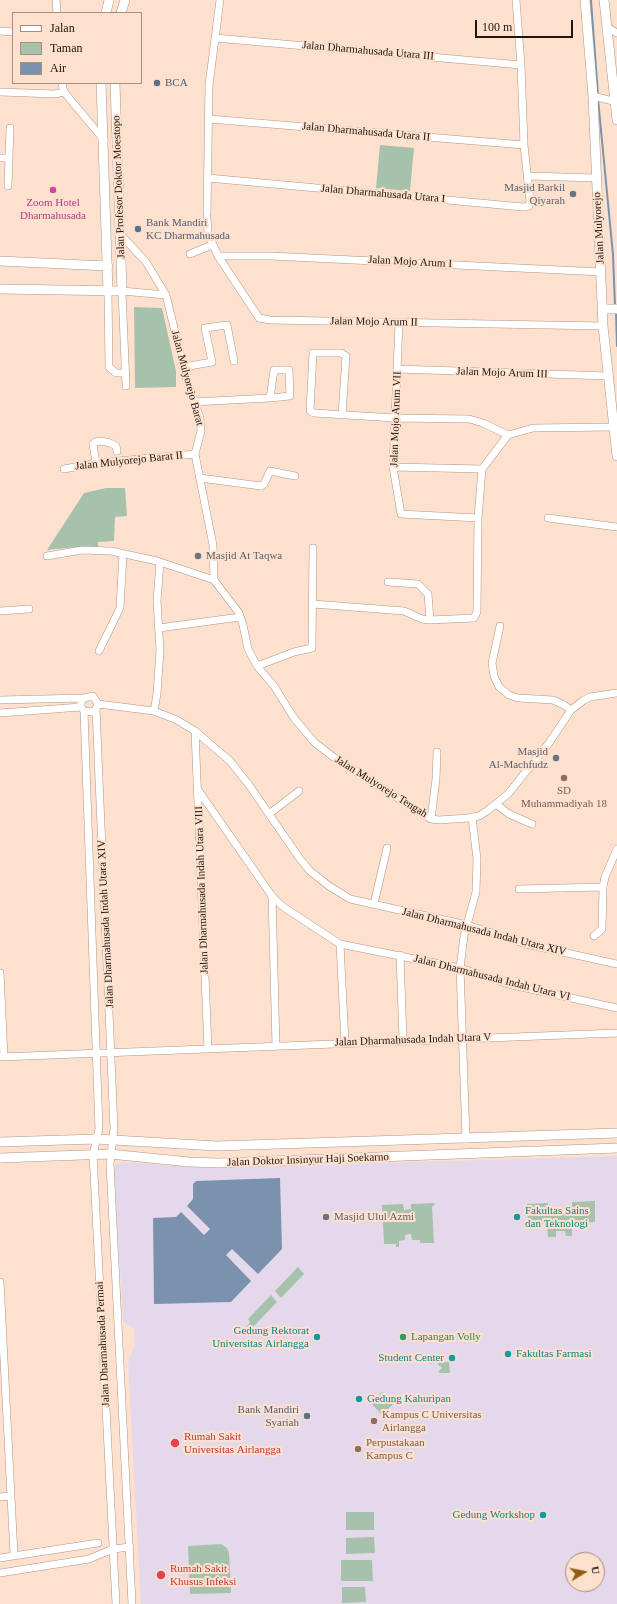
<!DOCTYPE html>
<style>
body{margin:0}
#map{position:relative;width:617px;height:1604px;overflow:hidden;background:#fde1ce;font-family:Georgia,serif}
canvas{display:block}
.legend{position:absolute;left:12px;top:12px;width:130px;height:72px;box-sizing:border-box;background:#fde1ce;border:1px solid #a48f81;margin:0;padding:5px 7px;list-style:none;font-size:12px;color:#1e150e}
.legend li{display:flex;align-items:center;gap:8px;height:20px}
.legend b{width:20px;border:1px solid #a48f81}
.north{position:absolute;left:565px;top:1552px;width:40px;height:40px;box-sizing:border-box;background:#fde1ce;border:1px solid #a48f81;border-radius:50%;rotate:80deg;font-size:11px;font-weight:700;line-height:16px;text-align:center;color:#1e150e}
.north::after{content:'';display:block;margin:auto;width:14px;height:18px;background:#91600f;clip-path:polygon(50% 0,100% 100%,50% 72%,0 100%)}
.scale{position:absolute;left:475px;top:20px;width:98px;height:18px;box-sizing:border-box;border:2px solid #1e150e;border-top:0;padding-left:5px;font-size:12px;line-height:14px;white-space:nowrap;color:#1e150e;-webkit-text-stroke:3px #fde1ce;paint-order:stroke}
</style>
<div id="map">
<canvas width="617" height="1604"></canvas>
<ul class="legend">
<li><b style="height:5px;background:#fff"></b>Jalan</li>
<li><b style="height:11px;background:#a7c2ac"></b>Taman</li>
<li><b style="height:11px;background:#7a92ae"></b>Air</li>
</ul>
<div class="north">U</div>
<div class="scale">100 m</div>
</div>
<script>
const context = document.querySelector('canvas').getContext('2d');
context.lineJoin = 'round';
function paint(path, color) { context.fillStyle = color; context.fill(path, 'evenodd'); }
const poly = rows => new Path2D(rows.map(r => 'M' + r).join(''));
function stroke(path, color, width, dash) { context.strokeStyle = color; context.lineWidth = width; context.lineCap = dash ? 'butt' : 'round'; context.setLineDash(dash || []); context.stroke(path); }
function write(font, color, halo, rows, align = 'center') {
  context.font = font + ' Georgia,serif'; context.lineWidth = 4; context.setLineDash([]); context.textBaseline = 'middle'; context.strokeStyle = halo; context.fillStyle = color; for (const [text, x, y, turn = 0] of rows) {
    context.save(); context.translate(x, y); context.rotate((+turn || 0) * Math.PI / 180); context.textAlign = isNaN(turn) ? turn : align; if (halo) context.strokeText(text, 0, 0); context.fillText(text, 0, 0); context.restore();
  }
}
paint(poly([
 [617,1156,617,1604,141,1604,128,1363,131,1353,135,1347,134,1329,123,1321,114,1169,115,1165,126,1162,206,1168],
 [573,1560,597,1560,597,1584,573,1584]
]), '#e6d8eb');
paint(poly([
 [380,145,414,148,410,191,376,188],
 [134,307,162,308,176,371,176,387,135,388],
 [106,488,125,488,127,516,115,517,114,541,98,542,98,547,87,546,47,550,84,493],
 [595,1201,595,1222,572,1223,572,1236,566,1236,565,1231,556,1231,556,1237,548,1237,547,1224,528,1224,527,1204,548,1203,548,1212,572,1212,572,1202],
 [434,1203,435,1205,432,1206,434,1243,420,1243,420,1240,412,1240,411,1234,405,1235,405,1240,399,1241,399,1247,396,1247,396,1244,384,1244,382,1205,403,1204,404,1210,411,1209,411,1204],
 [298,1267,304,1274,281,1298,275,1291],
 [271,1295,277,1302,254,1326,247,1328,246,1327,250,1322,248,1319],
 [429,1354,442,1354,442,1362,449,1362,450,1373,440,1373,438,1372,442,1368,435,1361,431,1364,429,1363],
 [382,1392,394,1403,382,1415,371,1403],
 [346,1512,374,1512,374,1530,346,1530],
 [374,1537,375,1553,346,1554,346,1538],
 [221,1544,227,1548,229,1553,231,1593,190,1594,188,1546],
 [341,1560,372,1560,373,1581,341,1581],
 [342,1587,365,1587,366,1602,342,1603]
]), '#a7c2ac');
paint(poly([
 [280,1178,282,1249,258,1274,232,1249,226,1255,251,1281,231,1302,154,1304,153,1218,176,1217,181,1212,204,1235,210,1229,187,1206,193,1199,193,1184,196,1181]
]), '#7a92ae');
stroke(poly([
 [591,0,598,95],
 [598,99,613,255,615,306],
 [616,312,617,346]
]), '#7a92ae', 2);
const minor = poly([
 [56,0,57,13],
 [607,27,617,33],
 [0,31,13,32],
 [215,38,521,65],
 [62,83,64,92,104,140],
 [0,92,55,94,64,92],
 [593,96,617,102],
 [209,119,524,145],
 [0,158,9,158],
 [529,176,596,178],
 [208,178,523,207,529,206,530,201,524,145,521,65,516,0],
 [8,186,10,128],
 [207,213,209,85,220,0],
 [207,218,208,233,218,256,259,318,270,320,603,326],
 [121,235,146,262,166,295,187,381,200,418,201,431,195,454,213,545,214,580],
 [190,254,212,245],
 [218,256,271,256,601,272],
 [108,291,109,367,116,373,125,373],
 [399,322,393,467,401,514,478,518],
 [184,367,212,362,205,328,227,325,234,361],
 [397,369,608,376],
 [126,386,122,291,166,295],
 [193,402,270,398,290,396,289,370,274,370,270,398],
 [342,415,346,356,341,353,313,353,310,411,314,413,395,418,469,419,483,423,508,435,533,428,613,427],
 [96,463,93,444,95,442,101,441,110,443,116,446,117,451],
 [393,467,482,469],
 [64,469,96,463,195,454],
 [200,478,261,486,264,484,270,471,295,476],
 [548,518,617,527],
 [47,556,82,550,111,551,157,561,214,580],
 [214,580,239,613,243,625,248,649,257,666,274,686,294,718,314,742,336,759,431,819,439,820,468,818,479,816,487,811,508,794,549,743,571,710,584,700,590,697,617,693],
 [388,582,418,584,428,594,430,620],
 [313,604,404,611,422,619,430,620,474,618,477,612,478,518,482,469,508,435],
 [0,611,29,609],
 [500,626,492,663,494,676,499,687,509,695,518,698,553,700,564,705,571,710],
 [159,628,240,617],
 [99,651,120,608,123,554],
 [257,666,294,652,312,648,313,548],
 [0,700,84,698],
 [98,704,154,711,177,720,195,731,230,761,249,785,300,859,310,871,329,886,350,899,467,925,526,944,617,964],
 [96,709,93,712,84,711,81,707,81,702,84,698,93,696,98,704,96,709,114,1128,110,1164,132,1604],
 [84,711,99,1129,93,1154,116,1604],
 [154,711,157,694,160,651,157,601,160,562],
 [0,713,81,707],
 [195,731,208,1049],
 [198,790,272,896,282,906,340,944,460,968,508,984,617,1008],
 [496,804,509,814,532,824],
 [269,814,299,791],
 [431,819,436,779,437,752],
 [519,889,603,887],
 [272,896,276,1046],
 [374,904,387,848],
 [594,936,602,929,603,887,605,877,617,849],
 [340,944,345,1043],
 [400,955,403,1040],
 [0,973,4,1057],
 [0,1057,617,1033],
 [466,1139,460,968,464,936,476,892,477,859,472,817],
 [0,1282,14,1555],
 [0,1497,11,1496],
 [0,1558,98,1543],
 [0,1573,89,1559,113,1549,130,1547]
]);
const major = poly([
 [585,0,593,96,603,326,617,456],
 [604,0,617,120],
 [106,13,109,0],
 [121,13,125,0],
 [101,83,108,291],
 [0,261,108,266],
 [0,289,122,291,115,83],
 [603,309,617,309],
 [0,1142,96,1139,217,1146,617,1133],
 [0,1158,110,1154,189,1162,218,1163,617,1148]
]);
stroke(minor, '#ae9583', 8);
stroke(major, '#ae9583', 10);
stroke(minor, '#fff', 7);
stroke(major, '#fff', 9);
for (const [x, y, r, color] of [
 [157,83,4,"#5c6f8a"],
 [53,190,4,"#d1479c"],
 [573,194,4,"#6b7280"],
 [138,229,4,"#5c6f8a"],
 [198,556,4,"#6b7280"],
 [556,758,4,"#6b7280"],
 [564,778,4,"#8d6e63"],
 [326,1217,4,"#6b7280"],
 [517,1217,4,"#0f9aa8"],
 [317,1337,4,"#0f9aa8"],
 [403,1337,4,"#2e9e5b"],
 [508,1354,4,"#0f9aa8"],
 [452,1358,4,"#0f9aa8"],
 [359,1399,4,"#0f9aa8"],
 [307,1416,4,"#5c6f8a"],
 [374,1421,4,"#8d6e63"],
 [175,1443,5,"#e0444e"],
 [358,1449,4,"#8d6e63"],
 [543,1515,4,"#0f9aa8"],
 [161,1575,5,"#e0444e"]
]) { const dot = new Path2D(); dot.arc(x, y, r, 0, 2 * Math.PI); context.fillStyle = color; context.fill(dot); stroke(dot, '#fde1ce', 1.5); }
write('11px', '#1e150e', '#fde1ce', [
 ["Jalan Dharmahusada Utara III",368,51,5],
 ["Jalan Dharmahusada Utara II",366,132,5],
 ["Jalan Profesor Doktor Moestopo",119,187,-92],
 ["Jalan Dharmahusada Utara I",383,194,5],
 ["Jalan Mulyorejo",599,228,-93],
 ["Jalan Mojo Arum I",410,262,3],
 ["Jalan Mojo Arum II",374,322,1],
 ["Jalan Mojo Arum III",502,373,2],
 ["Jalan Mulyorejo Barat",187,378,75],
 ["Jalan Mojo Arum VII",396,419,-88],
 ["Jalan Mulyorejo Barat II",129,461,-6],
 ["Jalan Mulyorejo Tengah",381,787,32],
 ["Jalan Dharmahusada Indah Utara VIII",202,890,-92],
 ["Jalan Dharmahusada Indah Utara XIV",106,924,-93],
 ["Jalan Dharmahusada Indah Utara XIV",484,932,14],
 ["Jalan Dharmahusada Indah Utara VI",492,978,14],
 ["Jalan Dharmahusada Indah Utara V",413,1040,-2],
 ["Jalan Doktor Insinyur Haji Soekarno",308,1160,-2],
 ["Jalan Dharmahusada Permai",103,1344,-93]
]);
write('11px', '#4e5e75', '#fde1ce', [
 ["BCA",165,83],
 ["Bank Mandiri",146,223],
 ["KC Dharmahusada",146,236],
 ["Bank Mandiri",299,1410,"right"],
 ["Syariah",299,1423,"right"]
], 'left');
write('11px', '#5b616d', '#fde1ce', [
 ["Masjid Barkil",565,188],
 ["Qiyarah",565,201],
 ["Masjid At Taqwa",206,556,"left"],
 ["Masjid",548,752],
 ["Al-Machfudz",548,765],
 ["Masjid Ulul Azmi",334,1217,"left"]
], 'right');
write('11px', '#b23c85', '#fde1ce', [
 ["Zoom Hotel",53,203],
 ["Dharmahusada",53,216]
]);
write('11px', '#785e54', '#fde1ce', [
 ["SD",564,791,"center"],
 ["Muhammadiyah 18",564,804,"center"],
 ["Kampus C Universitas",382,1415],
 ["Airlangga",382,1428],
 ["Perpustakaan",366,1443],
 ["Kampus C",366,1456]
], 'left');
write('11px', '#0d838f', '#fde1ce', [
 ["Fakultas Sains",525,1211],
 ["dan Teknologi",525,1224],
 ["Gedung Rektorat",309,1331,"right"],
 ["Universitas Airlangga",309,1344,"right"],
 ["Fakultas Farmasi",516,1354],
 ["Student Center",444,1358,"right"],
 ["Gedung Kahuripan",367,1399],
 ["Gedung Workshop",535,1515,"right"]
], 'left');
write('11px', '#27864d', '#fde1ce', [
 ["Lapangan Volly",411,1337]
], 'left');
write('11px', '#be3a42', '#fde1ce', [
 ["Rumah Sakit",184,1437],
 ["Universitas Airlangga",184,1450],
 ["Rumah Sakit",170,1569],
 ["Khusus Infeksi",170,1582]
], 'left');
</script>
